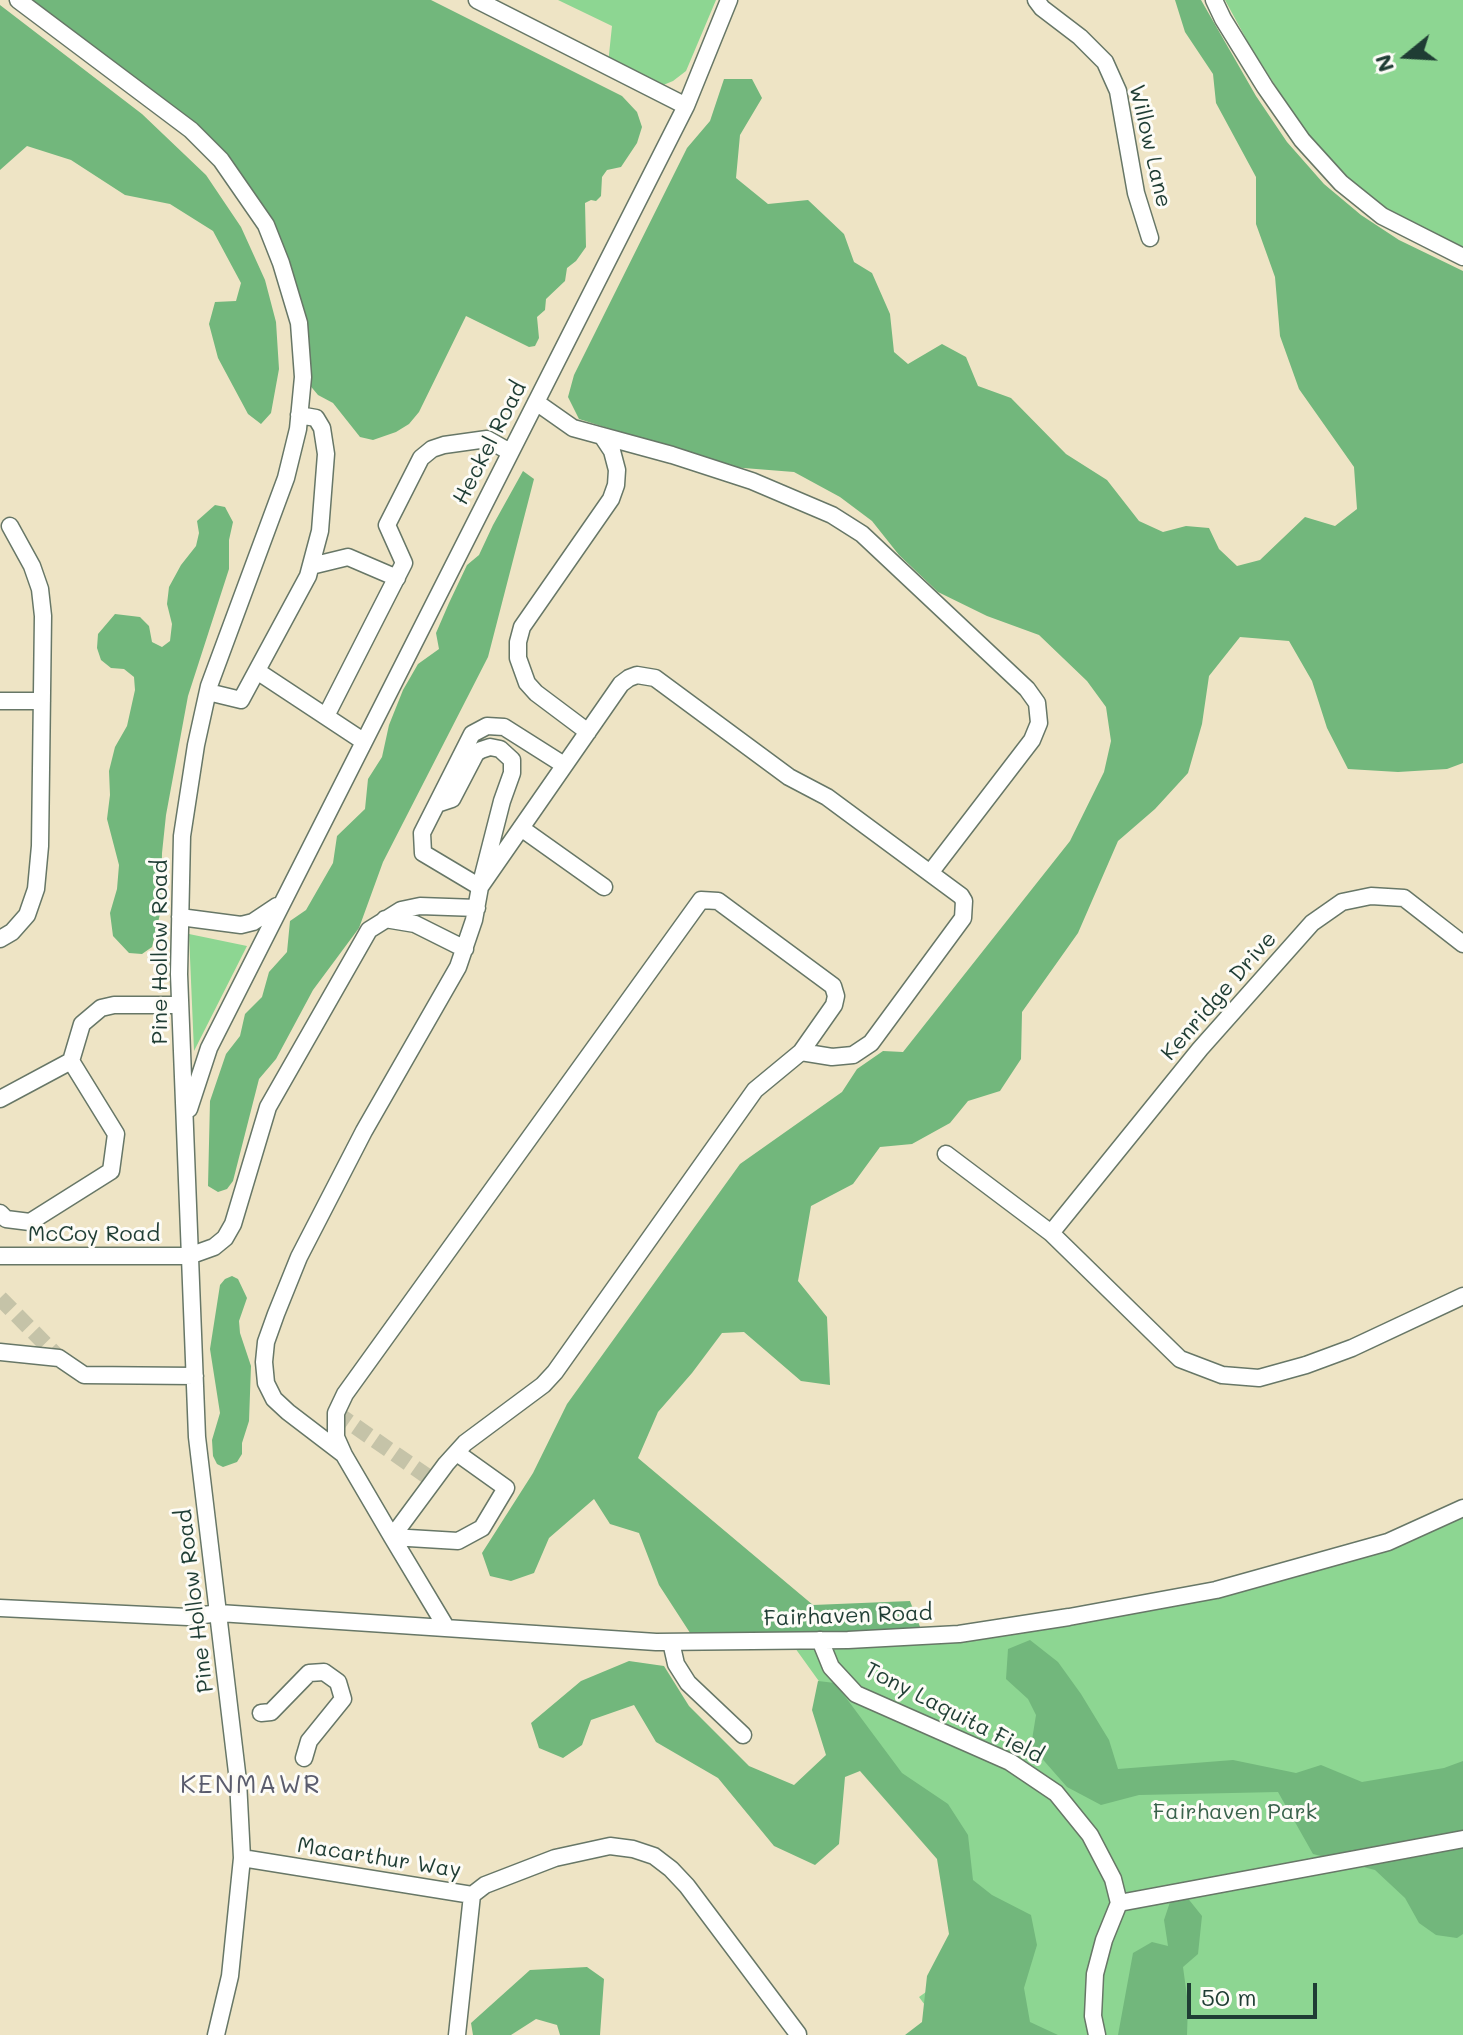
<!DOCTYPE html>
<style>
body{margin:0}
#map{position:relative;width:1463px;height:2035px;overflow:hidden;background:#eee4c5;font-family:Mali,sans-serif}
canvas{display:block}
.north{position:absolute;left:1367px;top:16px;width:80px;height:80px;-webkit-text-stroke:6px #fdfcf7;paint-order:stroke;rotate:252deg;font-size:22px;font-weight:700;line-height:32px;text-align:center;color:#1f3d34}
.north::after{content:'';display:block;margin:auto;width:28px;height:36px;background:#1f3d34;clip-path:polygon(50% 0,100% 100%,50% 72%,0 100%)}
.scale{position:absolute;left:1187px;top:1983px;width:130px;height:36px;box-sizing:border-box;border:4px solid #1f3d34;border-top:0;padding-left:10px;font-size:24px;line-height:28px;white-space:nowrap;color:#1f3d34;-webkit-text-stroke:6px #fdfcf7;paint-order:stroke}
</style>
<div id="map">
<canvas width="1463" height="2035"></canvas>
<div class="north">N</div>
<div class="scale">50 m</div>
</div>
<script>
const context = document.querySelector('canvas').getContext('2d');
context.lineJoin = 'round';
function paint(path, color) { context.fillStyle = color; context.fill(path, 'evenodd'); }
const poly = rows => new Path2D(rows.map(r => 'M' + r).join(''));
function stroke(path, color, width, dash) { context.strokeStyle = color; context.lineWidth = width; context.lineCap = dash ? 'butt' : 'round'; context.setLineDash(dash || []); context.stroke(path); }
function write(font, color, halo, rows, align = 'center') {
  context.font = font + ' Mali,sans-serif'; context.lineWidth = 6; context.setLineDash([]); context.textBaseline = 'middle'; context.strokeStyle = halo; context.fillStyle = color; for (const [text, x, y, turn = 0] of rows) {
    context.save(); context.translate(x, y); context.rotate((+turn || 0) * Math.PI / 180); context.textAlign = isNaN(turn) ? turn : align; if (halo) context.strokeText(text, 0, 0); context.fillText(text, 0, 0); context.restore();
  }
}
paint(poly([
 [558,0,716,0,686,71,673,81,656,88,608,64,612,26],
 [1225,0,1463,0,1463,248,1387,209,1351,180,1305,132,1250,46],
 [189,934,247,946,194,1051],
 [1463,1508,1463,2035,947,2035,919,1997,1003,1937,790,1641,959,1634,1303,1567]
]), '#8dd692');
paint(poly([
 [27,0,431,0,622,96,637,112,642,127,637,143,621,167,607,170,602,177,601,196,596,201,591,200,585,203,586,247,576,261,567,268,565,281,546,299,545,310,537,317,539,338,535,346,529,347,466,316,419,412,409,424,396,432,373,440,360,437,333,403,318,395,308,383,301,323,243,181],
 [1175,0,1201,0,1256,96,1287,142,1324,184,1361,215,1399,240,1463,271,1463,763,1447,769,1398,772,1348,769,1327,728,1312,681,1289,641,1240,637,1209,676,1202,724,1188,773,1155,809,1118,841,1078,933,1022,1012,1021,1059,1000,1091,968,1101,950,1123,912,1144,880,1147,853,1184,811,1206,798,1281,827,1317,830,1385,801,1381,744,1332,722,1333,692,1373,658,1412,638,1458,813,1605,910,1601,922,1632,694,1639,659,1585,639,1533,610,1524,594,1499,549,1538,534,1573,511,1581,490,1576,482,1553,533,1473,567,1404,740,1164,842,1092,857,1069,883,1051,903,1052,1070,841,1104,772,1111,741,1106,707,1087,681,1039,635,987,616,938,592,899,555,872,521,840,497,794,472,731,467,579,419,568,397,574,375,687,148,710,121,724,79,752,79,762,98,740,135,736,178,768,204,808,200,844,234,854,262,872,273,890,314,894,352,908,364,942,344,966,357,978,386,1011,398,1066,454,1107,480,1139,521,1163,532,1186,526,1209,528,1219,549,1237,566,1260,560,1305,517,1335,526,1357,509,1354,467,1299,389,1280,336,1275,277,1256,224,1256,177,1216,103,1213,74,1185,32],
 [0,5,142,114,206,175,241,227,265,280,276,322,279,369,271,413,261,424,248,414,218,358,209,324,215,302,236,301,241,283,213,231,170,204,125,195,71,160,27,146,0,170],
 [523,471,534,479,488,657,383,862,359,928,313,990,276,1059,259,1079,233,1181,227,1189,218,1192,208,1186,210,1101,226,1054,240,1036,245,1014,262,997,269,972,287,952,290,921,306,910,333,863,337,836,365,809,368,779,382,757,389,725,403,690,418,664,439,649,436,633,449,603,467,565,479,555,493,525],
 [215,505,225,507,233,522,229,540,229,569,188,696,166,815,162,853,161,910,152,947,142,954,129,953,113,936,110,913,117,889,119,865,107,819,110,795,109,771,115,747,127,726,135,690,134,677,124,669,111,668,101,660,97,648,98,634,115,614,140,617,149,626,152,642,162,647,170,641,172,624,167,604,169,587,181,565,196,546,199,533,197,521],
 [232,1276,238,1279,247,1298,239,1321,240,1333,251,1366,249,1421,242,1443,242,1454,237,1462,223,1467,217,1464,213,1456,212,1440,220,1413,210,1349,220,1285,225,1279],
 [1030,1640,1058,1662,1081,1694,1109,1740,1118,1769,1233,1760,1296,1773,1321,1765,1362,1782,1444,1768,1463,1761,1463,1934,1457,1938,1436,1935,1419,1923,1405,1898,1375,1870,1313,1854,1278,1792,1139,1795,1101,1805,1067,1787,1031,1746,1036,1715,1028,1699,1006,1679,1008,1649],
 [629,1661,664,1666,689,1706,749,1766,794,1785,826,1755,812,1710,818,1681,835,1683,902,1773,948,1804,968,1835,973,1880,992,1895,1031,1915,1037,1945,1024,1988,1030,2022,1058,2035,905,2035,922,2022,927,1976,949,1934,937,1859,860,1771,845,1777,839,1844,815,1865,774,1846,718,1778,656,1742,634,1705,591,1720,582,1745,563,1758,539,1748,531,1723,581,1681],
 [1186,1896,1202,1916,1198,1954,1183,1967,1188,2004,1187,2035,1118,2035,1133,1953,1152,1942,1168,1946,1164,1920,1171,1899],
 [587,1967,604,1979,600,2035,560,2035,557,2025,536,2019,511,2035,473,2035,471,2023,530,1970]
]), '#72b77c');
stroke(poly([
 [0,1298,59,1358],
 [336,1413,434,1481]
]), '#c5c3a8', 16, [16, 8]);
const minor = poly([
 [18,0,191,130,221,160,266,225,281,263,299,323,303,377,298,429,286,478,209,686,196,745,182,836,179,974,197,1437,238,1781,242,1858,230,1976,216,2035],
 [477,0,686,106],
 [1036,0,1042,8,1080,37,1105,62,1118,91,1136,193,1150,238],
 [1214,0,1223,19,1265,87,1302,140,1341,183,1382,216,1463,257],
 [536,402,573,428,672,455,752,481,832,515,862,534,1027,689,1037,703,1039,723,1032,740,930,873],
 [311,566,348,557,397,578],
 [257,671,363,741],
 [208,692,241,700,308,576,320,531,326,454,322,428,316,418,299,415],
 [0,701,42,701],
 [326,716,404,563,387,525,421,458,432,449,444,445,487,439,510,452],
 [588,732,536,693,527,683,518,658,518,642,522,627,611,499,616,485,617,470,612,451,602,436],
 [437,804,452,799,476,753,481,750,490,747,500,749,512,760,512,773,502,801,480,887,423,853,422,833,472,734,487,726,504,727,564,765],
 [521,828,604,887],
 [180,917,241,925,253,922,277,906],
 [385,919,415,924,465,949],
 [0,939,12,932,27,915,36,889,40,846,43,616,40,589,32,566,10,526],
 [0,1099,71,1061,82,1024,101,1008,114,1005,180,1005],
 [189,1109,209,1048,686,106,729,0],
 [946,1154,1051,1233,1180,1359,1222,1375,1259,1378,1306,1365,1352,1348,1463,1296],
 [0,1213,6,1219,30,1222,111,1171,116,1134,71,1061],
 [1051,1233,1200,1049,1312,923,1342,902,1371,896,1404,898,1463,944],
 [0,1256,189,1256,214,1247,225,1238,233,1224,268,1107,369,930,401,910,420,906,477,908],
 [0,1352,59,1358,84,1375,195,1376],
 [343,1454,288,1412,274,1399,266,1383,264,1362,266,1342,276,1314,299,1257,364,1131,458,967,474,920,480,887,621,684,629,678,637,675,655,678,789,777,827,797,961,896,964,901,963,918,871,1043,853,1055,832,1057,801,1052],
 [392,1537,446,1464,465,1443,543,1385,555,1372,755,1090,801,1052,834,1005,836,996,833,986,718,901,701,900,345,1394,336,1413,336,1437,344,1455,392,1537,446,1627],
 [392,1537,458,1541,482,1528,506,1488,457,1453],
 [0,1608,188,1617,219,1613,656,1642,848,1640,959,1634,1069,1617,1216,1590,1388,1542,1463,1508],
 [820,1640,831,1667,856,1694,1010,1762,1056,1793,1090,1835,1113,1879,1119,1903,1104,1940,1095,1974,1093,2016,1097,2035],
 [671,1642,676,1664,688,1683,743,1735],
 [261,1713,271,1712,309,1673,324,1672,338,1682,343,1699,309,1741,304,1758],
 [242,1858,472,1895,485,1885,555,1858,610,1846,633,1849,654,1856,671,1869,687,1886,798,2034],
 [1119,1903,1463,1839],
 [457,2035,472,1895]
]);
stroke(minor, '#677767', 19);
stroke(minor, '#fff', 16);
write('22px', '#1f3d34', '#fdfcf7', [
 ["Willow Lane",1150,146,77],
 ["Heckel Road",490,443,-63],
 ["Pine Hollow Road",160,952,-90],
 ["Kenridge Drive",1219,996,-49],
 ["McCoy Road",94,1234],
 ["Pine Hollow Road",195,1601,-97],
 ["Fairhaven Road",848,1616,-2],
 ["Tony Laquita Field",954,1713,27],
 ["Macarthur Way",379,1858,9]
]);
write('22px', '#3a634c', '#fdfcf7', [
 ["Fairhaven Park",1235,1812]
]);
context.letterSpacing = '2px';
write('26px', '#5a5c6d', '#fdfcf7', [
 ["KENMAWR",251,1785]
]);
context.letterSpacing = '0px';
</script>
